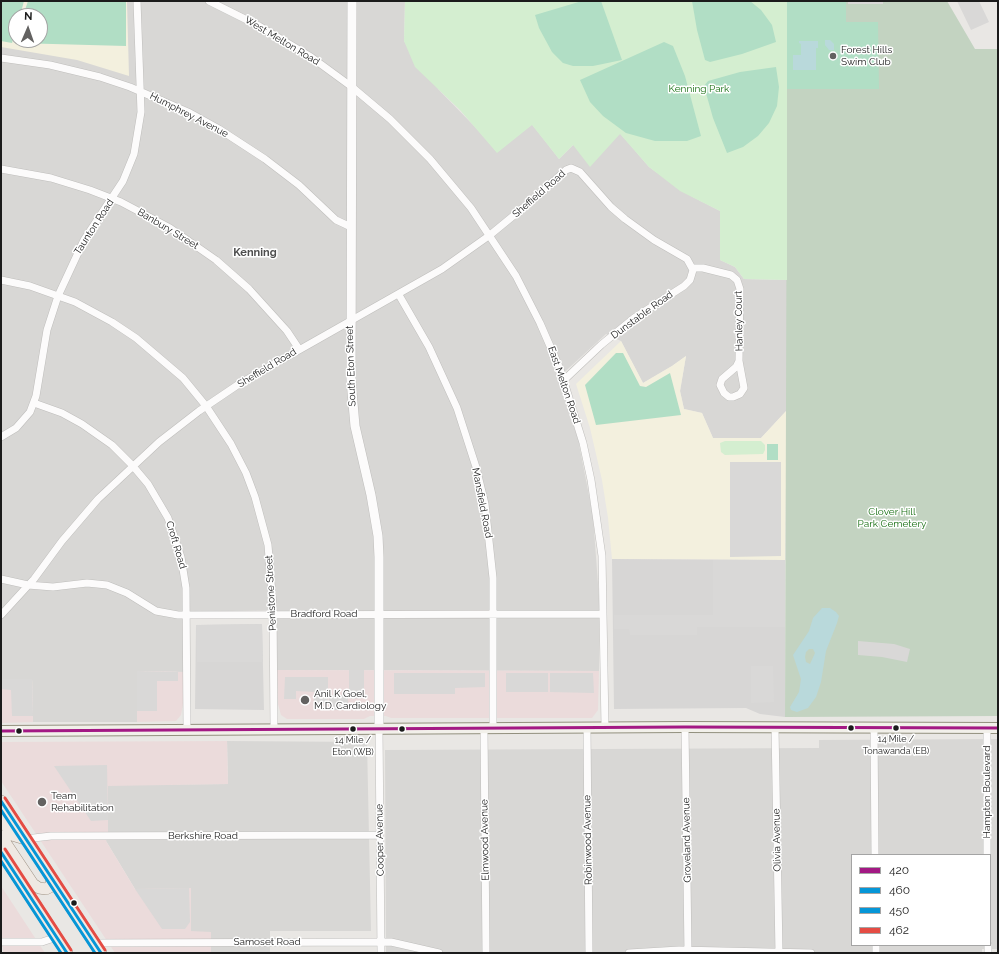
<!DOCTYPE html>
<style>
body{margin:0}
#map{position:relative;width:999px;height:954px;overflow:hidden;background:#e9e7e4;font-family:Raleway,sans-serif}
canvas{display:block}
.frame{position:absolute;inset:0;border:2px solid #1b1b1b;pointer-events:none}
.legend{position:absolute;left:851px;top:854px;width:140px;height:92px;box-sizing:border-box;background:#fff;border:1px solid #a4a4a4;margin:0;padding:5px 7px;list-style:none;font-size:12px;color:#1b1b1b}
.legend li{display:flex;align-items:center;gap:8px;height:20px}
.legend b{width:20px;border:1px solid #a4a4a4}
.north{position:absolute;left:8px;top:8px;width:40px;height:40px;box-sizing:border-box;background:#fff;border:1px solid #a4a4a4;border-radius:50%;rotate:2deg;font-size:11px;font-weight:700;line-height:16px;text-align:center;color:#1b1b1b}
.north::after{content:'';display:block;margin:auto;width:14px;height:18px;background:#636261;clip-path:polygon(50% 0,100% 100%,50% 72%,0 100%)}
</style>
<div id="map">
<canvas width="999" height="954"></canvas>
<div class="frame"></div>
<ul class="legend">
<li><b style="height:5px;background:#a31984"></b>420</li>
<li><b style="height:5px;background:#0696d7"></b>460</li>
<li><b style="height:5px;background:#0696d7"></b>450</li>
<li><b style="height:5px;background:#e54c44"></b>462</li>
</ul>
<div class="north">N</div>
</div>
<script>
const context = document.querySelector('canvas').getContext('2d');
context.lineJoin = 'round';
function paint(path, color) { context.fillStyle = color; context.fill(path, 'evenodd'); }
const poly = rows => new Path2D(rows.map(r => 'M' + r).join(''));
function stroke(path, color, width, dash) { context.strokeStyle = color; context.lineWidth = width; context.lineCap = dash ? 'butt' : 'round'; context.setLineDash(dash || []); context.stroke(path); }
function write(font, color, halo, rows, align = 'center') {
  context.font = font + ' Raleway,sans-serif'; context.lineWidth = 3; context.setLineDash([]); context.textBaseline = 'middle'; context.strokeStyle = halo; context.fillStyle = color; for (const [text, x, y, turn = 0] of rows) {
    context.save(); context.translate(x, y); context.rotate((+turn || 0) * Math.PI / 180); context.textAlign = isNaN(turn) ? turn : align; if (halo) context.strokeText(text, 0, 0); context.fillText(text, 0, 0); context.restore();
  }
}
paint(poly([
 [1,1,405,1,404,41,439,90,479,131,497,152,532,124,559,159,573,145,620,133,649,167,691,196,720,211,720,260,735,267,744,279,787,280,787,410,761,438,713,438,702,413,684,409,680,391,686,356,672,366,643,383,621,341,606,334,558,378,578,439,593,516,599,598,599,671,277,670,277,610,184,612,184,672,137,671,137,722,33,722,32,679,1,679],
 [16,16,40,16,40,40,16,40],
 [998,739,998,949,982,949,982,953,386,953,385,750,819,748,819,740],
 [852,855,990,855,990,945,852,945],
 [227,741,367,742,371,931,270,931,270,953,211,953,211,932,191,932,135,889,106,841,108,832,108,785,228,784]
]), '#d8d7d5');
paint(poly([
 [277,670,599,671,598,710,592,718,391,718,386,716,370,716,364,719,287,719,281,715,278,704],
 [137,671,184,672,184,699,181,715,176,721,137,722],
 [1,679,32,679,33,722,1,723],
 [227,741,228,784,108,786,108,832,106,841,135,889,191,888,191,931,211,932,211,953,115,953,1,781,1,742],
 [1,886,45,953,3,953,3,947,1,947]
]), '#ebdbdb');
paint(poly([
 [1,1,127,1,129,76,77,60,1,47],
 [16,16,40,16,40,40,16,40],
 [621,341,643,383,672,366,686,356,680,391,684,409,702,413,713,438,761,438,787,410,785,560,612,559,608,518,602,480,590,428,576,384]
]), '#f3f0de');
paint(poly([
 [612,559,785,560,785,717,760,714,746,708,614,709],
 [262,624,264,710,195,709,196,625]
]), '#d7d6d5');
paint(poly([
 [846,1,947,1,975,49,998,49,998,716,785,717,787,89,879,89,846,22]
]), '#c3d3c1');
paint(poly([
 [405,1,787,1,787,280,744,279,735,267,720,260,720,211,680,191,649,167,620,134,590,167,573,145,559,159,532,125,497,153,460,110,415,67,404,41],
 [725,441,761,441,765,445,765,450,763,454,725,455,721,452,720,443]
]), '#d4eed0');
paint(poly([
 [1,1,24,1,20,16,16,16,16,29,12,43,1,41],
 [28,1,126,1,126,46,16,43,16,40,40,40,40,16,23,16],
 [582,1,601,1,622,60,593,66,573,66,563,63,552,52,539,28,535,15],
 [692,1,750,1,761,10,772,25,776,42,742,54,710,62,705,60,697,30],
 [787,1,846,1,846,22,878,22,879,89,787,89],
 [664,42,673,46,685,76,701,136,687,141,655,141,626,133,603,116,590,102,580,80],
 [776,67,779,87,777,106,769,123,758,136,743,147,727,153,713,118,704,86,708,81,740,72],
 [616,353,623,353,640,386,646,387,670,373,681,415,596,425,585,385],
 [767,444,778,444,778,460,767,460]
]), '#b1dec5');
paint(poly([
 [848,1,883,1,883,4,848,4],
 [957,1,979,1,989,22,971,30],
 [730,462,781,462,781,556,730,557],
 [713,560,785,560,785,627,697,627,697,635,630,635,629,629,614,629,614,615,713,615],
 [262,624,263,662,197,662,196,625],
 [858,641,894,644,910,649,907,662,882,657,858,655],
 [751,666,773,666,774,702,751,703],
 [349,670,364,670,364,698,349,699],
 [137,671,178,672,178,681,157,681,157,711,137,711],
 [394,673,485,673,485,687,455,688,455,694,394,694],
 [506,673,548,673,548,692,506,692],
 [550,673,593,673,594,693,550,692],
 [285,677,328,677,328,703,314,703,314,692,296,691,296,699,284,699],
 [1,679,32,679,33,716,12,716,11,690,1,689],
 [329,695,348,695,348,710,329,710],
 [107,765,108,820,91,821,54,766],
 [189,888,190,922,185,929,162,929,135,889]
]), '#d9d8d7');
paint(poly([
 [825,40,830,40,834,44,834,50,829,50,825,45],
 [799,41,818,41,818,48,816,48,816,70,793,70,793,55,801,55,801,44,799,43],
 [822,608,830,608,836,612,839,616,837,623,826,651,821,682,816,697,808,708,797,712,791,710,790,707,799,692,801,679,793,655,809,631,813,618],
 [809,649,813,649,815,653,810,664,806,662,805,657,806,652]
]), '#b9d9db');
const minor = poly([
 [209,1,259,26,311,57,352,87,390,119,430,159,471,208,516,276,540,323,560,369,583,443,591,480,602,556,605,727],
 [1,58,50,65,100,77,130,87,190,113,219,129,265,159,299,185,336,220,351,227],
 [1,169,51,178,90,190,121,202,170,228,216,260,249,289,287,331,299,349],
 [693,268,703,268,731,275,737,280,740,289,739,361,736,367,722,379,720,385,724,393,729,397,733,397,740,394,744,388,739,361],
 [1,280,30,286,75,302,112,322,136,338,183,378,206,406,231,444,246,473,255,497,268,545,273,606,274,728],
 [399,295,429,347,457,408,476,467,485,504,493,578,493,728],
 [34,403,62,413,82,424,112,445,132,465,148,484,168,518,181,557,186,588,187,729],
 [1,437,16,428,30,412,36,396,47,330,58,296,84,240,123,181,134,154,141,112,137,1],
 [1,579,28,585,53,587,87,583,107,585,127,593,156,611,178,615,603,614],
 [1,615,34,579,62,541,98,499,159,442,199,411,239,384,442,269,490,235,535,198,566,170,571,168,580,172,611,207,625,219,654,240,687,259,693,270,690,280,684,286,634,318,601,345,564,380],
 [587,727,589,953],
 [685,727,688,953],
 [775,727,779,953],
 [379,728,381,953],
 [484,728,486,953],
 [874,728,875,855],
 [987,728,987,855],
 [25,839,51,836,380,835],
 [1,942,42,942,57,937],
 [94,943,391,942,439,953],
 [876,945,876,953],
 [988,945,988,953],
 [629,953,679,950,811,953]
]);
const tertiary = poly([
 [352,1,351,380,355,426,371,495,378,536,379,557,379,728]
]);
const secondary = poly([
 [1,731,685,727,998,728]
]);
const primary = poly([
 [1,801,101,953],
 [1,818,12,835,25,839],
 [1,836,33,884,39,888,46,889,50,887,52,879],
 [1,852,67,953]
]);
stroke(minor, '#bfbebc', 8);
stroke(tertiary, '#bfbebc', 10);
stroke(secondary, '#92907e', 12);
stroke(primary, '#9d9183', 12);
stroke(minor, '#fcfbfb', 7);
stroke(tertiary, '#fcfbfb', 9);
stroke(secondary, '#f2f0ea', 10);
stroke(primary, '#efe9e3', 11);
stroke(poly([
 [1,731,685,727,998,728]
]), '#a31984', 3);
stroke(poly([
 [1,801,101,953],
 [1,852,67,953]
]), '#0696d7', 3);
stroke(poly([
 [1,810,95,953],
 [1,861,61,953]
]), '#0696d7', 3);
stroke(poly([
 [5,798,105,950],
 [5,849,71,950]
]), '#e54c44', 3);
for (const [x, y, r, color] of [
 [833,56,4,"#636261"],
 [305,700,5,"#636261"],
 [851,728,3.5,"#1b1b1b"],
 [896,728,3.5,"#1b1b1b"],
 [353,729,3.5,"#1b1b1b"],
 [402,729,3.5,"#1b1b1b"],
 [19,731,3.5,"#1b1b1b"],
 [42,802,5,"#636261"],
 [74,903,3.5,"#1b1b1b"]
]) { const dot = new Path2D(); dot.arc(x, y, r, 0, 2 * Math.PI); context.fillStyle = color; context.fill(dot); stroke(dot, '#fff', 1.5); }
write('9px', '#1b1b1b', '#fff', [
 ["14 Mile /",896,739],
 ["Tonawanda (EB)",896,751],
 ["14 Mile /",353,740],
 ["Eton (WB)",353,752]
]);
write('10px', '#1b1b1b', '#fff', [
 ["West Melton Road",282,41,31],
 ["Humphrey Avenue",189,115,27],
 ["Sheffield Road",539,194,-41],
 ["Taunton Road",94,227,-57],
 ["Banbury Street",168,229,31],
 ["Dunstable Road",642,315,-36],
 ["Hanley Court",739,321,-91],
 ["South Eton Street",351,366,-92],
 ["Sheffield Road",267,368,-31],
 ["East Melton Road",564,385,71],
 ["Mansfield Road",482,503,79],
 ["Croft Road",176,545,73],
 ["Penistone Street",271,593,-93],
 ["Bradford Road",324,614],
 ["Hampton Boulevard",987,792,-90],
 ["Berkshire Road",203,836],
 ["Cooper Avenue",380,840,-91],
 ["Elmwood Avenue",485,840,-91],
 ["Robinwood Avenue",588,840,-91],
 ["Groveland Avenue",687,840,-91],
 ["Olivia Avenue",777,840,-91],
 ["Samoset Road",267,942]
]);
write('10px', '#1b1b1b', '#fff', [
 ["Forest Hills",841,50],
 ["Swim Club",841,62],
 ["Anil K Goel,",314,694],
 ["M.D. Cardiology",314,706],
 ["Team",51,796],
 ["Rehabilitation",51,808]
], 'left');
write('10px', '#186f13', '#fff', [
 ["Kenning Park",699,89],
 ["Clover Hill",892,512],
 ["Park Cemetery",892,524]
]);
write('bold 11px', '#4e4e4e', '#fff', [
 ["Kenning",255,253]
]);
</script>
